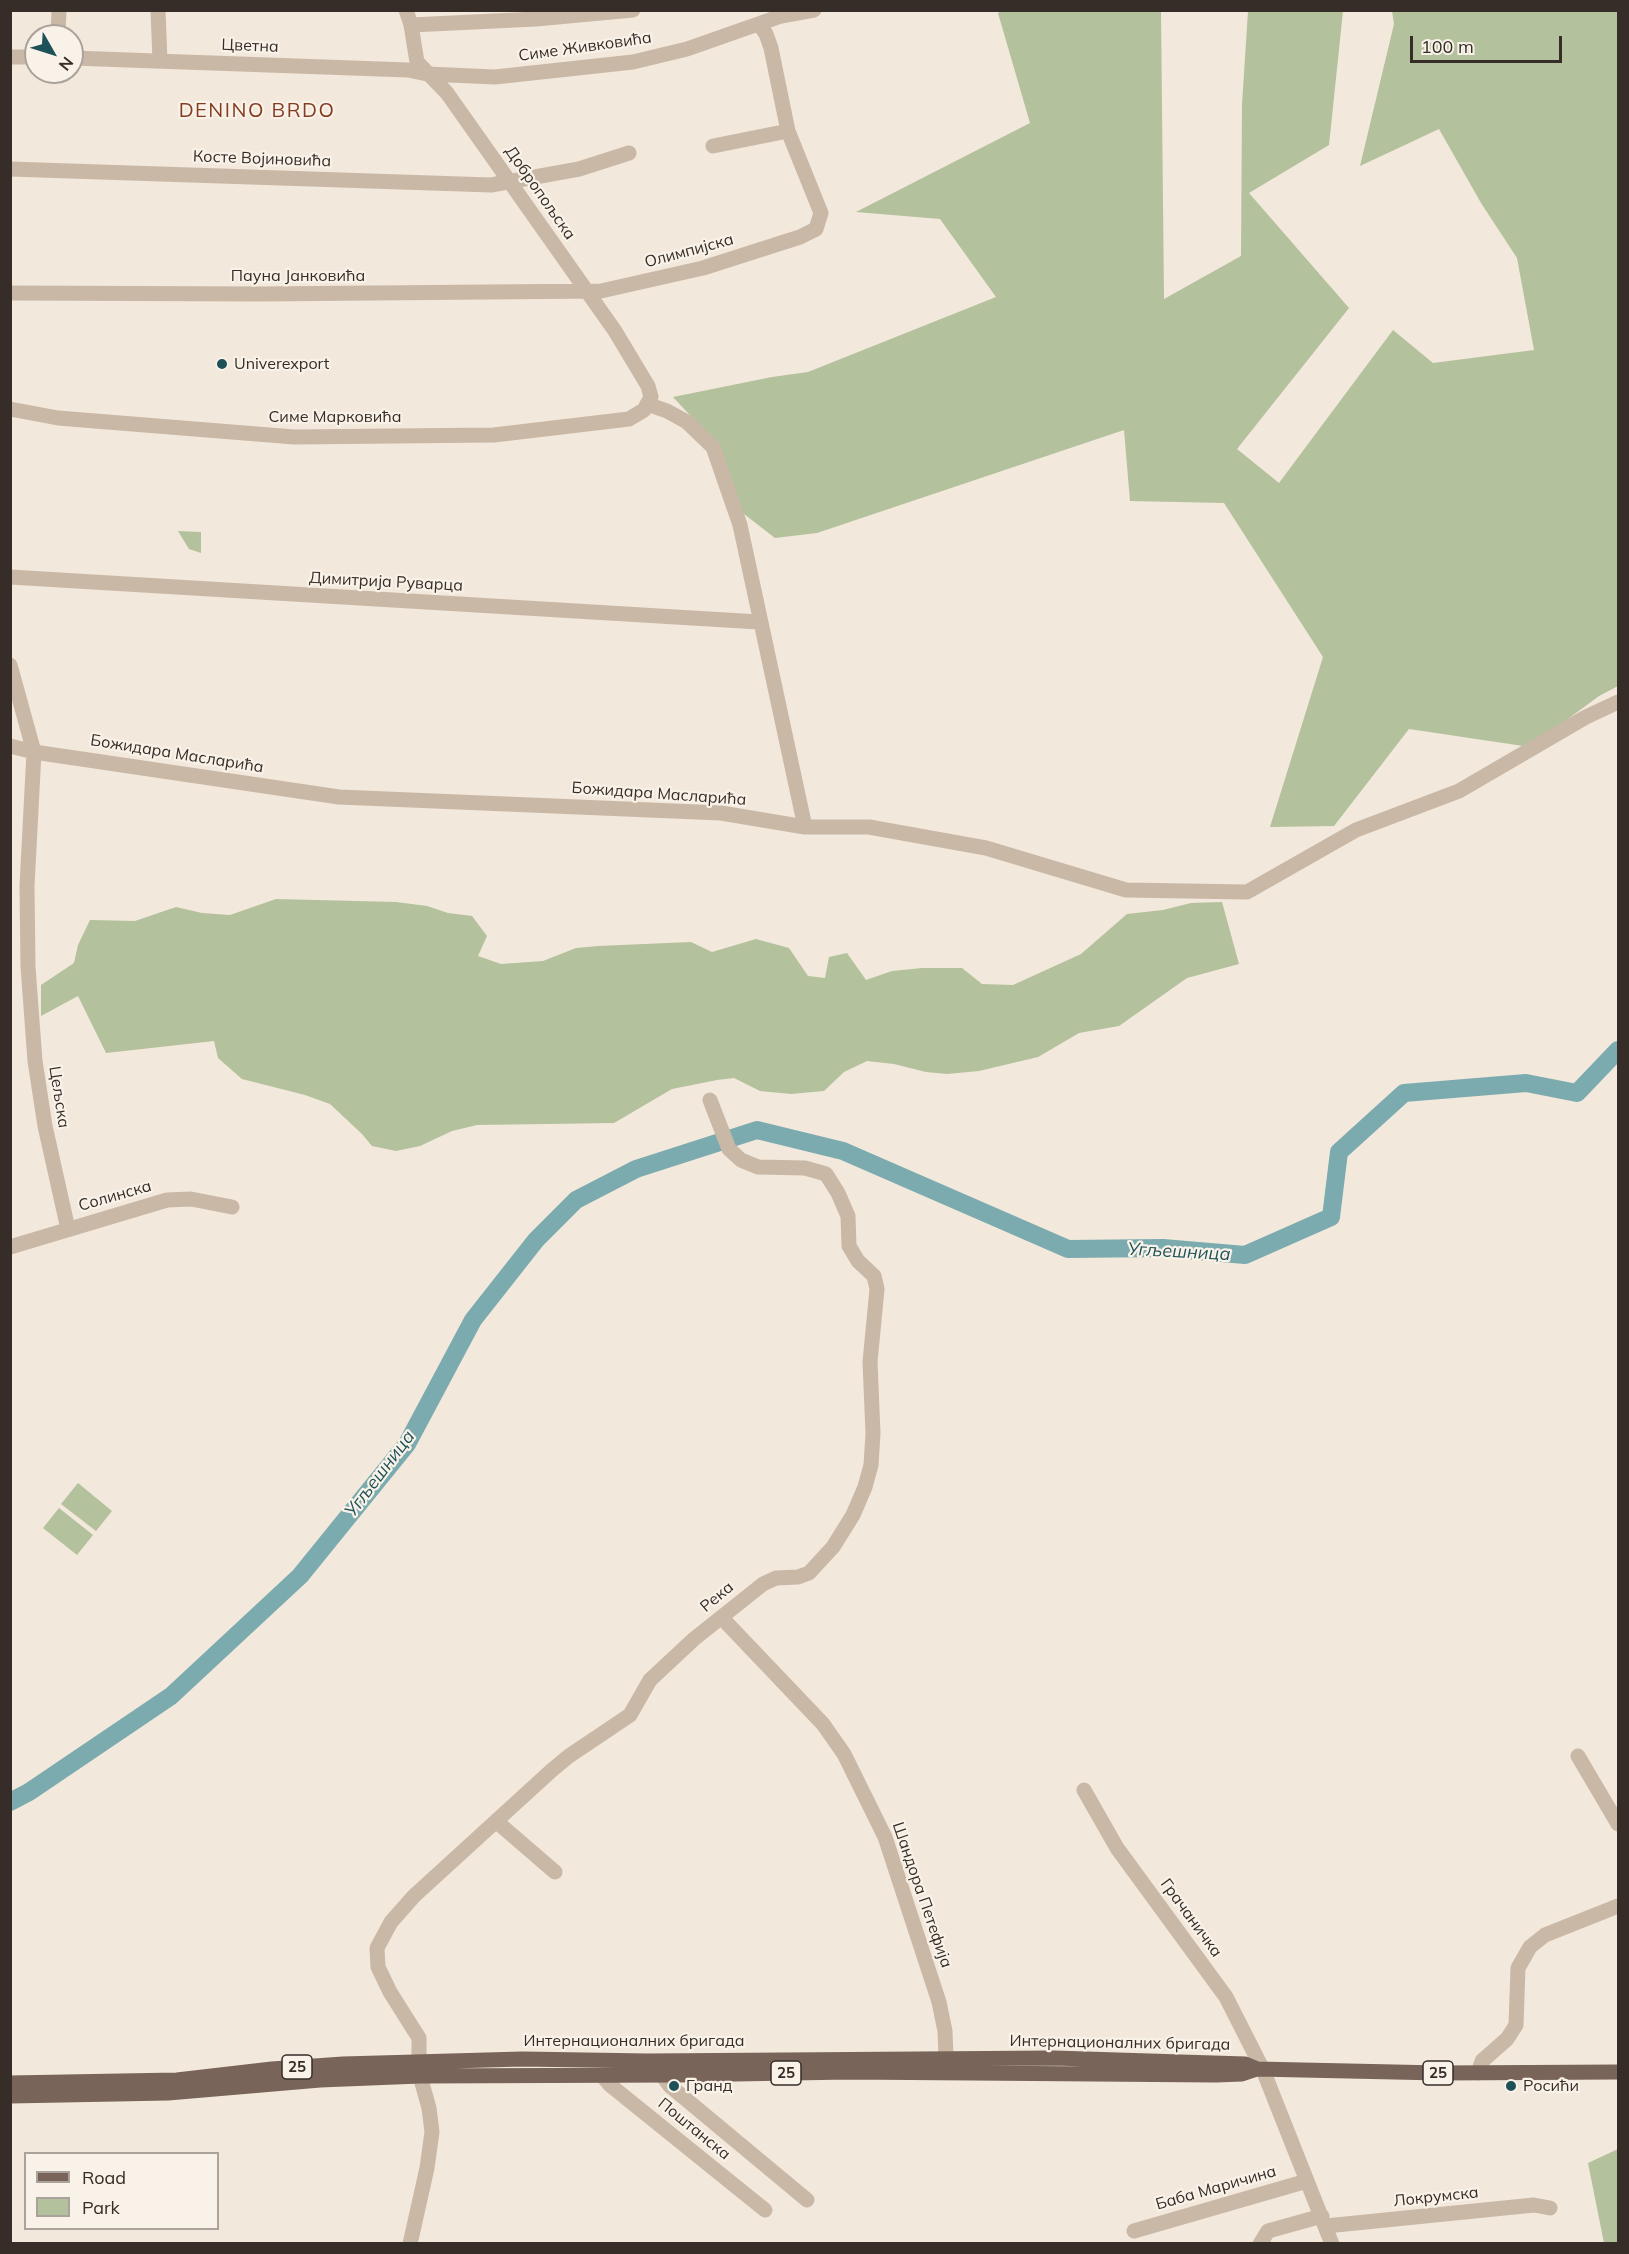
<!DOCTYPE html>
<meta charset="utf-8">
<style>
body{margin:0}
#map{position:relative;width:1629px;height:2254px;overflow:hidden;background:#f2e8db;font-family:Mulish,sans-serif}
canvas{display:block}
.frame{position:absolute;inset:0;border:12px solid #362d28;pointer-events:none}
.legend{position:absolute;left:24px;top:2152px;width:195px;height:78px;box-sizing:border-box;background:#f9f2e8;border:2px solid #aba39b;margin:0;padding:8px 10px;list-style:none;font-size:18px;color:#362d28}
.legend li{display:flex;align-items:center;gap:12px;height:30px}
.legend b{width:30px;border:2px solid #aba39b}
.north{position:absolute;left:24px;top:24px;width:60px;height:60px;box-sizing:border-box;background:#f9f2e8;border:2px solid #aba39b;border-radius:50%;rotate:129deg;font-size:16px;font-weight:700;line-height:24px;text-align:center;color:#362d28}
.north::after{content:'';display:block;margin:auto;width:21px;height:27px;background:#1e5258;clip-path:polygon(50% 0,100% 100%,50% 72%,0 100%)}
.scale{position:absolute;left:1410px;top:36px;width:152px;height:27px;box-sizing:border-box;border:3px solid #362d28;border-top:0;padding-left:8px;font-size:18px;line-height:21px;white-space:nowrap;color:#362d28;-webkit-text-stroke:4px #f9f2e8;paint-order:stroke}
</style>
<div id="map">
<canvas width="1629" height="2254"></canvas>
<div class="frame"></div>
<ul class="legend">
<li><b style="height:8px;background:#786459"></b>Road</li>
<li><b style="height:16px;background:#b3c19c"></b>Park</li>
</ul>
<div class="north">N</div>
<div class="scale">100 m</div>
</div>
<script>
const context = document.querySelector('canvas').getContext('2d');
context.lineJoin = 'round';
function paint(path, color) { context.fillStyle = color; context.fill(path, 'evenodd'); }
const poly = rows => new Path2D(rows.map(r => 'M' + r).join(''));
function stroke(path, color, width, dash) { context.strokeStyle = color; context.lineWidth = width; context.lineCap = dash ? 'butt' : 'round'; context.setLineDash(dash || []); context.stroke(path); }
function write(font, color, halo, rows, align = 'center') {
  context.font = font + ' Mulish,sans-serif'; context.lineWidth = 4.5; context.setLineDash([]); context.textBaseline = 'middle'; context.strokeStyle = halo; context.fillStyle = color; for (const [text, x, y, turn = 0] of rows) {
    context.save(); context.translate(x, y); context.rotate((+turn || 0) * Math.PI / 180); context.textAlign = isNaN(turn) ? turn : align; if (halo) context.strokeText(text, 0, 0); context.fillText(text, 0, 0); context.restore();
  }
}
paint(poly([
 [1001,11,1161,11,1164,299,1241,256,1242,105,1248,11,1343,11,1329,145,1249,193,1349,308,1237,449,1279,483,1393,330,1433,363,1534,350,1517,258,1481,203,1439,129,1360,166,1394,24,1392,11,1618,11,1618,686,1599,696,1530,747,1409,729,1334,826,1270,827,1323,657,1224,503,1130,501,1124,430,817,533,775,538,735,507,715,442,673,397,772,377,808,372,996,297,940,219,856,212,1030,123,998,13],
 [178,531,201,532,201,553,189,549],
 [276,899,396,902,427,906,448,913,472,916,487,936,478,956,501,964,543,961,576,948,598,946,691,942,712,952,756,939,789,948,808,976,825,978,829,957,847,953,866,980,892,971,922,968,962,968,982,984,1013,985,1081,954,1127,914,1163,910,1191,903,1222,902,1239,964,1187,978,1119,1026,1079,1033,1038,1057,979,1071,947,1074,926,1072,894,1064,867,1061,844,1072,824,1091,791,1094,760,1091,734,1078,717,1080,672,1089,614,1123,477,1125,452,1131,420,1146,396,1151,372,1146,362,1134,330,1104,305,1095,242,1079,218,1058,214,1041,106,1053,78,996,41,1016,41,985,74,963,78,945,90,920,135,921,176,907,202,913,230,915],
 [78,1483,112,1511,96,1531,61,1504],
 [59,1508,93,1535,77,1555,43,1528],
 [1618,2149,1618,2243,1604,2243,1588,2163]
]), '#b3c19c');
stroke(poly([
 [729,1139,757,1130,843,1151,1068,1249,1163,1248,1245,1255,1331,1217,1339,1152,1404,1093,1526,1083,1577,1093,1618,1050],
 [10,1802,29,1792,171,1696,300,1576,407,1444,473,1320,536,1240,576,1200,636,1169,723,1141]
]), '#7babaf', 18);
stroke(poly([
 [158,10,160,61],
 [411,25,536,19,633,10],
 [58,36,59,10],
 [10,57,36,57],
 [72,58,408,70,427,74,495,77,633,62,687,49,781,16,814,10],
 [713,146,788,131],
 [10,169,491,185,579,169,629,153],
 [10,293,260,294,601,291,703,268,800,237,816,229,821,213,788,131,771,48,766,34,760,25],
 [647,404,667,411,687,422,713,447,740,525,805,827],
 [10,409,58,418,294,437,494,435,629,419,644,410,651,397,648,386,615,331,447,93,417,62,411,25,406,10],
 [10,577,759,622],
 [10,665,34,752,27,886,28,967,35,1061,45,1126,68,1229],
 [10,746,34,752,339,797,721,813,805,827,869,827,986,848,1126,890,1247,892,1356,830,1459,791,1586,717,1618,702],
 [10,1247,167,1200,191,1199,232,1207],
 [722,1618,823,1724,844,1754,885,1837,939,2002,945,2031,946,2058],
 [1578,1756,1618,1824],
 [1084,1790,1117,1848,1226,1997,1263,2070,1332,2244],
 [497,1822,555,1872],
 [419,2061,419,2038,390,1992,378,1967,377,1948,391,1922,414,1896,552,1770,569,1756,630,1715,650,1680,694,1639,763,1584,776,1578,798,1577,809,1573,833,1547,853,1515,865,1487,871,1465,873,1433,870,1362,877,1289,874,1276,858,1261,849,1246,848,1216,838,1193,826,1174,805,1168,758,1167,741,1160,729,1149,710,1100],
 [1478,2073,1482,2061,1507,2039,1516,2025,1518,1968,1530,1947,1545,1935,1618,1906],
 [602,2075,610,2085,765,2210],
 [662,2075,670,2086,807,2200],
 [1326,2226,1534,2205,1550,2208],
 [1134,2231,1307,2181],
 [410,2244,427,2168,432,2132,429,2108,420,2076],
 [1260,2244,1268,2231,1322,2216]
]), '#cab8a7', 15);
stroke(poly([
 [10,2083,177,2080,272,2069,343,2064,522,2059,648,2061,1054,2058,1245,2064,1257,2069],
 [10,2096,168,2093,320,2080,420,2076,677,2075,849,2072,1216,2075,1242,2074,1257,2069,1440,2073,1618,2072]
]), '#786459', 15);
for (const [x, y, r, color] of [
 [222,364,6,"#1e5258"],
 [674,2086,6,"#1e5258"],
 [1511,2086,6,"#1e5258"]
]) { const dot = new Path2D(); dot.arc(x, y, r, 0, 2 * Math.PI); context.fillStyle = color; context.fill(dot); stroke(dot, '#f9f2e8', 2); }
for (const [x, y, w] of [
 [297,2067,30],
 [786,2073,30],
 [1438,2073,30]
]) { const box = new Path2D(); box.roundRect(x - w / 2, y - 12, w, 24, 4.5); context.fillStyle = '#f9f2e8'; context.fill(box); stroke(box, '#362d28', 1.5); }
write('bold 15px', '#362d28', null, [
 ["25",297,2067],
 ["25",786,2073],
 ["25",1438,2073]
]);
write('16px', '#362d28', '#f9f2e8', [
 ["Цветна",250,46,2],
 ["Симе Живковића",585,47,-8],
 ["Косте Војиновића",262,159,2],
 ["Добропољска",540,193,55],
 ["Олимпијска",689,251,-15],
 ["Пауна Јанковића",298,276],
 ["Симе Марковића",335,417],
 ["Димитрија Руварца",386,582,3],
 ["Божидара Масларића",177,754,9],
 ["Божидара Масларића",659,794,4],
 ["Цељска",59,1097,81],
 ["Солинска",115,1196,-16],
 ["Река",717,1597,-40],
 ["Шандора Петефија",922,1895,71],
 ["Грачаничка",1191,1918,54],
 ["Интернационалних бригада",634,2041],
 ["Интернационалних бригада",1120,2043,1],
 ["Поштанска",694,2129,39],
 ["Баба Маричина",1216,2188,-16],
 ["Локрумска",1436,2197,-6]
]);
write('16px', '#362d28', '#f9f2e8', [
 ["Univerexport",234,364],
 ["Гранд",686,2086],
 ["Росићи",1523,2086]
], 'left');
write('italic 18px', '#1e5258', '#f9f2e8', [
 ["Угљешница",1179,1252,3],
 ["Угљешница",380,1474,-53]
]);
context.letterSpacing = '1.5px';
write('20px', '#853c21', '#f9f2e8', [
 ["DENINO BRDO",257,111]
]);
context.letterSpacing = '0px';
</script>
